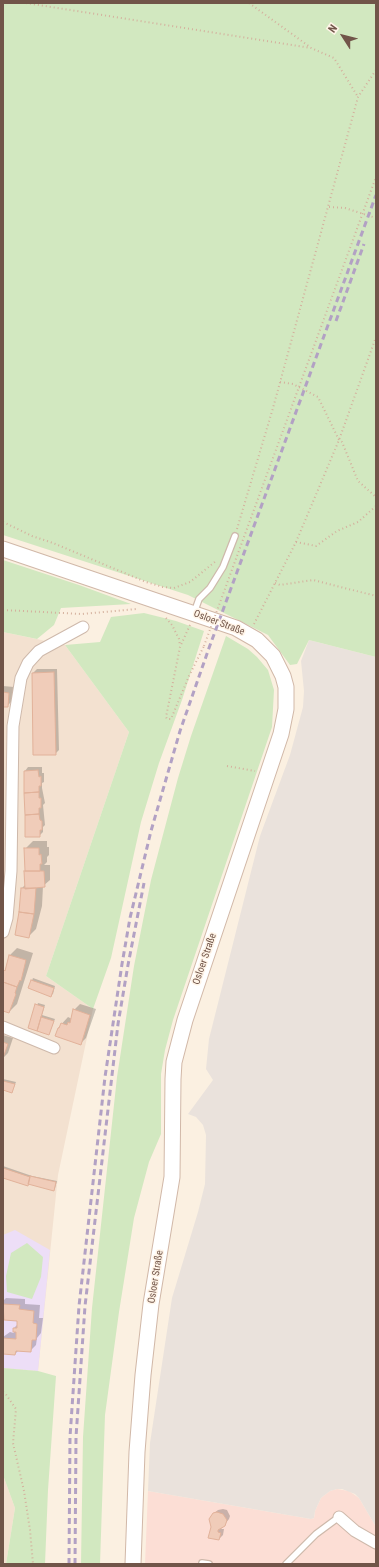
<!DOCTYPE html>
<meta charset="utf-8">
<style>
body{margin:0}
#map{position:relative;width:379px;height:1567px;overflow:hidden;background:#fbf0e1;font-family:"Roboto Condensed",sans-serif}
canvas{display:block}
.frame{position:absolute;inset:0;border:4px solid #715549;pointer-events:none}
.north{position:absolute;left:323px;top:16px;width:40px;height:40px;-webkit-text-stroke:3px #fff4e7;paint-order:stroke;rotate:306deg;font-size:11px;font-weight:700;line-height:16px;text-align:center;color:#715549}
.north::after{content:'';display:block;margin:auto;width:14px;height:18px;background:#715549;clip-path:polygon(50% 0,100% 100%,50% 72%,0 100%)}
</style>
<div id="map">
<canvas width="379" height="1567"></canvas>
<div class="frame"></div>
<div class="north">N</div>
</div>
<script>
const context = document.querySelector('canvas').getContext('2d');
context.lineJoin = 'round';
function paint(path, color) { context.fillStyle = color; context.fill(path, 'evenodd'); }
const poly = rows => new Path2D(rows.map(r => 'M' + r).join(''));
function stroke(path, color, width, dash) { context.strokeStyle = color; context.lineWidth = width; context.lineCap = dash ? 'butt' : 'round'; context.setLineDash(dash || []); context.stroke(path); }
function write(font, color, halo, rows, align = 'center') {
  context.font = font + ' "Roboto Condensed",sans-serif'; context.lineWidth = 3; context.setLineDash([]); context.textBaseline = 'middle'; context.strokeStyle = halo; context.fillStyle = color; for (const [text, x, y, turn = 0] of rows) {
    context.save(); context.translate(x, y); context.rotate((+turn || 0) * Math.PI / 180); context.textAlign = isNaN(turn) ? turn : align; if (halo) context.strokeText(text, 0, 0); context.fillText(text, 0, 0); context.restore();
  }
}
paint(poly([
 [3,632,65,645,129,732,46,976,93,1009,58,1175,38,1371,3,1368],
 [3,1475,15,1508,6,1564,3,1564]
]), '#f3e1d0');
paint(poly([
 [337,1489,349,1491,359,1498,376,1527,376,1564,145,1564,148,1491,311,1519,314,1518,315,1511,321,1498,330,1491]
]), '#fcded5');
paint(poly([
 [309,640,376,657,376,1527,359,1498,355,1494,342,1489,337,1489,330,1491,321,1498,315,1511,314,1518,311,1519,148,1491,150,1443,172,1298,198,1212,205,1184,206,1135,203,1125,196,1117,188,1114,213,1080,206,1069,209,1039,260,836,290,755,303,707,304,691,301,661]
]), '#eae2dc');
paint(poly([
 [15,1230,50,1250,38,1371,3,1368,3,1235]
]), '#eddef7');
paint(poly([
 [3,3,376,3,376,657,309,640,297,664,290,665,268,635,188,595,3,535],
 [3,560,79,585,131,604,61,608,54,625,37,639,3,632],
 [144,613,176,621,204,631,182,700,159,763,141,822,111,958,93,1009,46,976,129,732,65,645,100,642,111,617],
 [226,636,248,649,257,657,268,670,274,690,272,727,173,1020,165,1050,161,1074,161,1134,149,1162,134,1218,119,1312,105,1415,100,1564,81,1564,83,1437,92,1308,117,1077,134,966,151,880,178,778,191,736],
 [27,1243,43,1257,41,1277,32,1299,7,1292,6,1276,11,1253],
 [3,1368,38,1371,56,1376,48,1490,45,1564,6,1564,15,1508,3,1475]
]), '#d2e8c0');
paint(poly([
 [37,669,57,669,59,750,55,754,34,754,33,673],
 [3,686,14,687,13,700,7,706,3,706],
 [28,767,42,767,42,773,44,773,44,782,42,783,42,788,45,803,43,805,45,825,43,827,43,832,39,836,25,771],
 [33,841,47,841,47,847,49,847,49,855,47,857,47,862,44,865,50,865,50,880,43,886,42,906,36,929,28,937,21,903,22,888,26,884,25,849],
 [17,948,33,953,17,1004,9,1012,3,1010,3,976,6,969,10,955],
 [33,978,55,986,53,994,51,995,29,988],
 [38,1003,45,1005,42,1015,55,1019,49,1034,29,1028],
 [80,1004,96,1009,86,1038,80,1044,58,1028,68,1017,72,1019,74,1010],
 [3,1035,13,1038,8,1053,3,1058],
 [3,1079,16,1082,12,1092,3,1089],
 [3,1166,32,1176,57,1181,55,1188,54,1190,3,1177],
 [6,1298,25,1299,25,1304,40,1305,39,1318,43,1318,41,1333,37,1338,36,1345,30,1351,19,1350,15,1354,3,1353,3,1337,10,1332,14,1333,14,1328,18,1324,19,1320,3,1313,3,1301],
 [223,1509,227,1510,230,1516,229,1519,221,1529,224,1529,223,1535,219,1539,213,1514,218,1510]
]), '#0003');
const building = poly([
 [54,672,56,755,33,755,32,673,54,672],
 [3,692,9,693,8,707,3,707,3,692],
 [38,770,39,777,41,776,41,786,39,786,39,792,24,793,24,771,38,770],
 [39,792,39,798,41,798,41,808,39,808,39,814,25,815,24,793,39,792],
 [39,814,40,820,42,821,42,830,40,830,40,837,25,837,25,815,39,814],
 [24,848,39,848,39,855,41,854,42,864,40,864,40,871,25,871,24,848],
 [24,871,44,871,45,887,25,889,24,871],
 [21,888,36,888,34,914,19,912,21,888],
 [19,912,34,914,29,938,15,935,19,912],
 [9,955,26,960,21,981,20,980,17,987,3,982,3,973,4,970,5,971,9,955],
 [31,980,54,988,51,997,28,988,31,980],
 [3,982,17,987,15,993,16,994,9,1013,3,1011,3,982],
 [35,1004,44,1007,37,1031,28,1028,35,1004],
 [73,1009,90,1015,81,1045,55,1036,58,1028,59,1028,61,1023,67,1025,68,1022,70,1023,73,1009],
 [41,1017,54,1021,49,1035,37,1031,41,1017],
 [3,1042,8,1044,3,1058,3,1042],
 [3,1081,15,1084,12,1093,3,1090,3,1081],
 [3,1168,30,1177,28,1186,3,1178,3,1168],
 [30,1176,56,1182,54,1191,28,1184,30,1176],
 [3,1304,20,1305,19,1309,34,1311,33,1323,37,1324,36,1340,32,1340,31,1352,16,1351,15,1355,3,1354,3,1338,16,1339,16,1332,13,1332,13,1328,17,1328,17,1321,4,1320,3,1304],
 [217,1512,223,1514,227,1520,225,1526,218,1530,218,1532,221,1533,219,1540,208,1538,211,1527,209,1519,213,1513,217,1512]
]);
paint(building, '#f0ccb9');
stroke(building, '#e2b29a', 1);
const lane = poly([
 [194,613,199,599,210,588,223,567,235,536],
 [202,1563,209,1564],
 [286,1564,316,1534,339,1517]
]);
const street = poly([
 [3,932,7,918,11,871,13,726,21,678,28,663,39,651,83,627],
 [3,1027,54,1048],
 [339,1517,355,1531,376,1543]
]);
const secondary = poly([
 [3,549,236,628,257,640,273,656,283,676,286,687,286,709,281,734,185,1020,174,1062,173,1079,172,1177,151,1304,143,1375,137,1452,133,1564]
]);
stroke(lane, '#ceb9ab', 8);
stroke(street, '#ceb9ab', 13);
stroke(secondary, '#d1b8a8', 17);
stroke(poly([
 [26,3,311,48,334,58,358,97],
 [249,3,310,47],
 [329,207,345,208,376,218],
 [280,382,293,384,318,397,339,440,342,442,358,481,376,497],
 [3,522,32,536,53,543,146,582,163,587,174,588,190,582,216,561],
 [237,529,273,408,358,97,376,70],
 [296,542,316,546,337,531,358,522,376,506],
 [275,583,280,585,313,580,376,596],
 [3,610,82,614,137,609],
 [166,618,172,625,179,639,180,646],
 [254,624,296,542,339,440,376,337],
 [190,625,180,647,166,717,167,719,171,719,189,676,204,646],
 [227,766,255,771],
 [3,1392,5,1393,16,1409,13,1443,24,1491,30,1530,33,1564]
]), '#d4b09d', 2, [1, 3]);
stroke(lane, '#fff', 5.5);
stroke(street, '#fff', 11);
stroke(secondary, '#fff', 15);
stroke(poly([
 [336,321,364,244],
 [69,1564,70,1437,79,1306,105,1077,122,964,130,918,151,831,180,731,209,648,376,195],
 [75,1564,76,1437,85,1306,118,1024,128,965,144,883]
]), '#b2a1c4', 3, [6, 4]);
stroke(poly([
 [204,646,376,177]
]), '#d4b09d', 2, [1, 3]);
write('10px', '#715549', '#fff4e7', [
 ["Osloer Straße",219,623,21],
 ["Osloer Straße",205,959,-71],
 ["Osloer Straße",156,1277,-81]
]);
</script>
